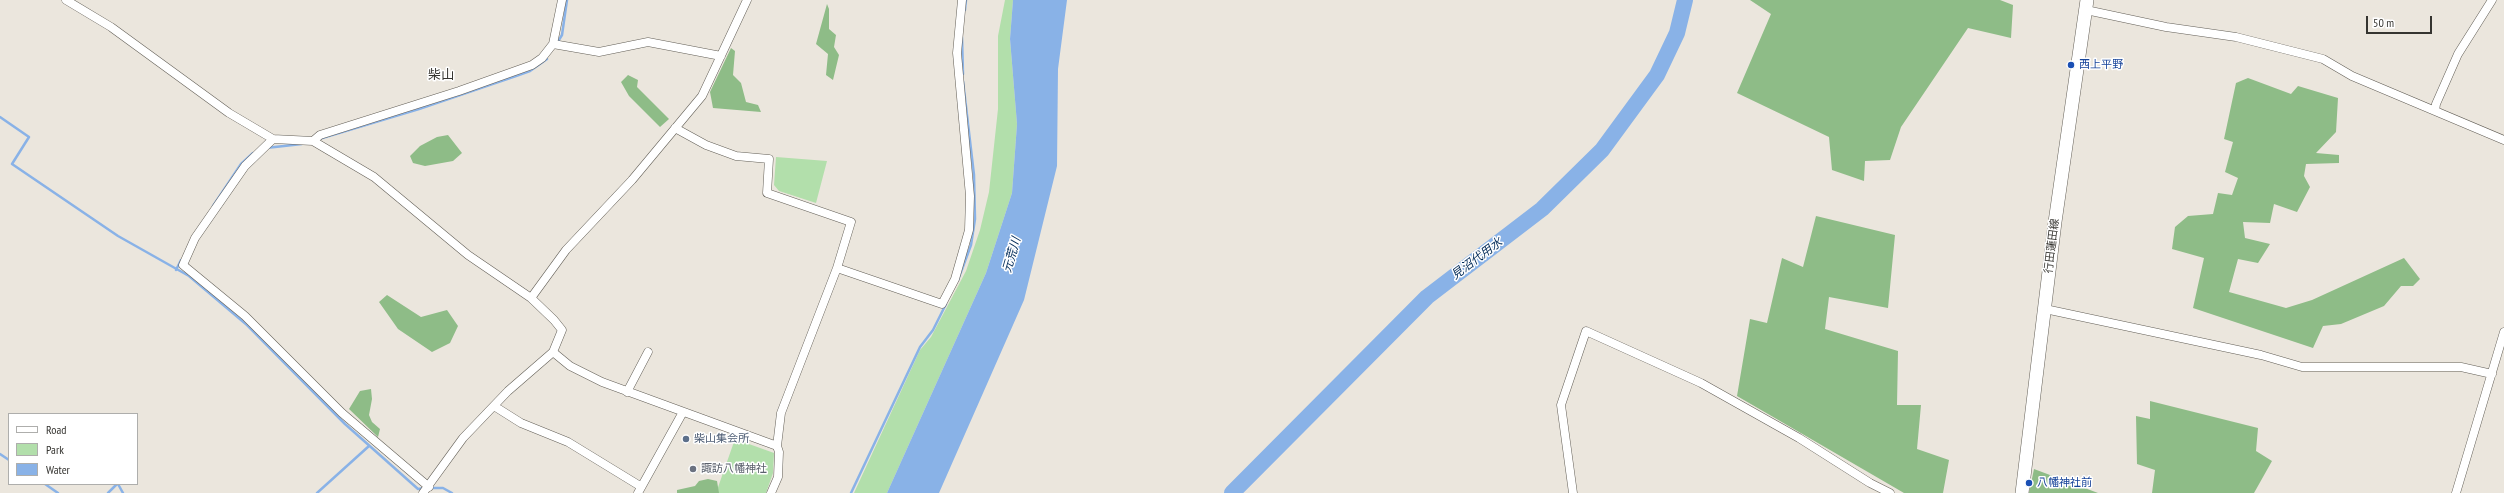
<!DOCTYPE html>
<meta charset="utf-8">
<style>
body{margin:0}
#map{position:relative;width:2504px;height:493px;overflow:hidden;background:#ebe6dd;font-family:"PT Sans Narrow",sans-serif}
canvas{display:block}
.legend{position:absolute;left:8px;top:413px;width:130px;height:72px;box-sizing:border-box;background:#fff;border:1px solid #aeaeac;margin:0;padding:5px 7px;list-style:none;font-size:12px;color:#353430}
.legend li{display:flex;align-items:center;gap:8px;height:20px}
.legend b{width:20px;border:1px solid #aeaeac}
.scale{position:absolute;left:2366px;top:16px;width:66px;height:18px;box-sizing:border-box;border:2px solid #353430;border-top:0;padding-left:5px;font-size:12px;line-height:14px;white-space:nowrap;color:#353430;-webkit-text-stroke:3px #fff;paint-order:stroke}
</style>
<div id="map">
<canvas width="2504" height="493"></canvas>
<ul class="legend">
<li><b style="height:5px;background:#fff"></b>Road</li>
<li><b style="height:11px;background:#b2dfab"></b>Park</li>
<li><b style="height:11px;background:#89b2e7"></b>Water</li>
</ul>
<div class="scale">50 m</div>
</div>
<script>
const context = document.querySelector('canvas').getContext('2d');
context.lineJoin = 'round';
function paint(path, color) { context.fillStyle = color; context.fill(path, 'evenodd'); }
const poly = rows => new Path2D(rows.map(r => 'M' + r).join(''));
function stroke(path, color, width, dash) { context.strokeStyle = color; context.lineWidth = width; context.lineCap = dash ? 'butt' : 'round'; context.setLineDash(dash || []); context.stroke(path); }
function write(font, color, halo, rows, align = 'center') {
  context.font = font + ' "PT Sans Narrow","Noto Sans JP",sans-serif'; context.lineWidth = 3; context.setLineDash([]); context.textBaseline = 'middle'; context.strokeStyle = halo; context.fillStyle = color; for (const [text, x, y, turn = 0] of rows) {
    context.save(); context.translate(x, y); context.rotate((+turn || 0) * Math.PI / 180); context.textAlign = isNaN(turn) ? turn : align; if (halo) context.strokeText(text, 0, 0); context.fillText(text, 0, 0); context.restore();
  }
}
paint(poly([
 [1005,0,1013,0,1010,39,1017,124,1012,193,986,273,887,493,854,493,920,350,931,337,966,271,980,230,989,192,998,109,998,36],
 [776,157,827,161,816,203,779,191,774,185],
 [735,439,774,453,773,473,766,493,716,493]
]), '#b2dfab');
paint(poly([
 [1750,0,2000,0,2013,5,2011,38,1968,28,1901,127,1890,160,1865,161,1864,181,1832,170,1829,137,1737,93,1771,14],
 [827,4,829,9,829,29,836,35,834,47,839,55,833,80,826,75,828,54,816,44],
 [731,48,735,51,733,75,741,83,746,102,758,105,761,112,713,108,710,92],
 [628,75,638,80,637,87,669,119,660,127,629,96,621,82],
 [2248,78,2291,94,2298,86,2338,98,2336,132,2316,153,2339,155,2339,163,2306,164,2304,176,2310,187,2297,212,2274,204,2270,223,2243,222,2245,238,2270,244,2258,263,2238,259,2229,292,2286,308,2312,300,2404,258,2420,279,2413,286,2401,286,2384,306,2341,324,2323,326,2313,348,2193,308,2204,258,2172,249,2175,227,2188,216,2213,214,2218,193,2232,195,2238,178,2225,172,2233,142,2224,139,2236,83],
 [448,135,462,153,453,161,425,166,413,163,410,156,420,146,437,137],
 [1816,216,1895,235,1888,308,1829,297,1825,329,1898,351,1897,405,1921,405,1917,449,1949,460,1943,493,1904,493,1737,396,1750,319,1767,323,1782,258,1803,267],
 [387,295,421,317,447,310,458,326,450,343,432,352,398,329,379,302],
 [371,389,372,399,369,415,372,422,380,429,378,437,349,409,360,391],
 [2150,401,2258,428,2256,451,2272,461,2254,493,2152,493,2155,470,2137,464,2136,416,2150,419],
 [2034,469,2098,493,2029,493],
 [708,479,717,481,719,493,677,493,677,490,695,486,699,481]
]), '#8ebc87');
paint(poly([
 [1013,0,1067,0,1058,69,1057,166,1024,300,939,493,887,493,986,273,1012,193,1017,124,1010,39]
]), '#89b2e7');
stroke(poly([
 [965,10,966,0],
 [962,37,963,74],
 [557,43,562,35,567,0],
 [0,117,29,137,12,164,118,236,189,276,247,325,345,424,418,489,425,488],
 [319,139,419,109,516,76,530,71,547,59],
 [266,148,302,144],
 [213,206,241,164,253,153],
 [176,270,181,260],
 [958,280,971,245,975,219,974,175,963,81],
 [0,454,9,460],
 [45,484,58,493],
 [118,484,123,493],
 [430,488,443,488,452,493],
 [108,493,117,484],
 [317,493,369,446],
 [851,493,920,347,933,330,946,304]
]), '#89b2e7', 2.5);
stroke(poly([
 [1232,493,1427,297]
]), '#89b2e7', 9);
stroke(poly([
 [1232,493,1427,297,1542,209,1602,150,1657,75,1677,33,1685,0]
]), '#89b2e7', 16);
const street = poly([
 [66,0,111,27,229,113,273,139,313,141,374,177,468,255,531,298,554,320,562,330,553,352,570,366,602,382,777,446],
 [2086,10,2166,27,2236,37,2323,59,2352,76,2504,140],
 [553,44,599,52,648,42,721,56],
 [2435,111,2436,104,2458,54,2492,0],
 [675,128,706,145,736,156,769,159,767,193,851,222,837,268,781,413,777,446,779,452,778,477,771,493],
 [273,139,245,166,195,238,183,265,245,316,342,413,429,487],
 [313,141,320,135,459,91,532,65,542,58,553,44,562,0],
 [837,268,942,304,955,279,969,230,970,196,957,53,962,0],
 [531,298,566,250,632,180,702,96,747,0],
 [2045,309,2261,355,2302,367,2461,367,2492,374],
 [627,392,648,352],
 [494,406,521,423,568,442,640,486],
 [423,493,463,438,508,391,553,352],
 [638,493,683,412],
 [1573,493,1561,405,1586,331,1701,383,1799,438,1870,483,1890,493],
 [2456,493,2504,332]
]);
const primary = poly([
 [2022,493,2055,222,2087,0]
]);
stroke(street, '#635f57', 9);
stroke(primary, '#635f57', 14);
stroke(street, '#fff', 8);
stroke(primary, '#fff', 13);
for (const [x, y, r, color] of [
 [2071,65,4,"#1a4fb4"],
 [686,439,4,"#5c6f8a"],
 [693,469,4,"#6b7280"],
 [2029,483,4,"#1a4fb4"]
]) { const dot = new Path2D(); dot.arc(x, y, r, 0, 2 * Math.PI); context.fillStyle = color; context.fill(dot); stroke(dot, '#fff', 1.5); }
write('11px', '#164399', '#fff', [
 ["西上平野",2079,65],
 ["八幡神社前",2037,483]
], 'left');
write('11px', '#353430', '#fff', [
 ["行田蓮田線",2052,246,-83]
]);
write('11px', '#4e5e75', '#fff', [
 ["柴山集会所",694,439]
], 'left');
write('11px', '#5b616d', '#fff', [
 ["諏訪八幡神社",701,469]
], 'left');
write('italic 12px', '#002a58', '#fff', [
 ["元荒川",1012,255,-74],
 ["見沼代用水",1477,259,-37]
]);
write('13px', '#353430', '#fff', [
 ["柴山",441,75]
]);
</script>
